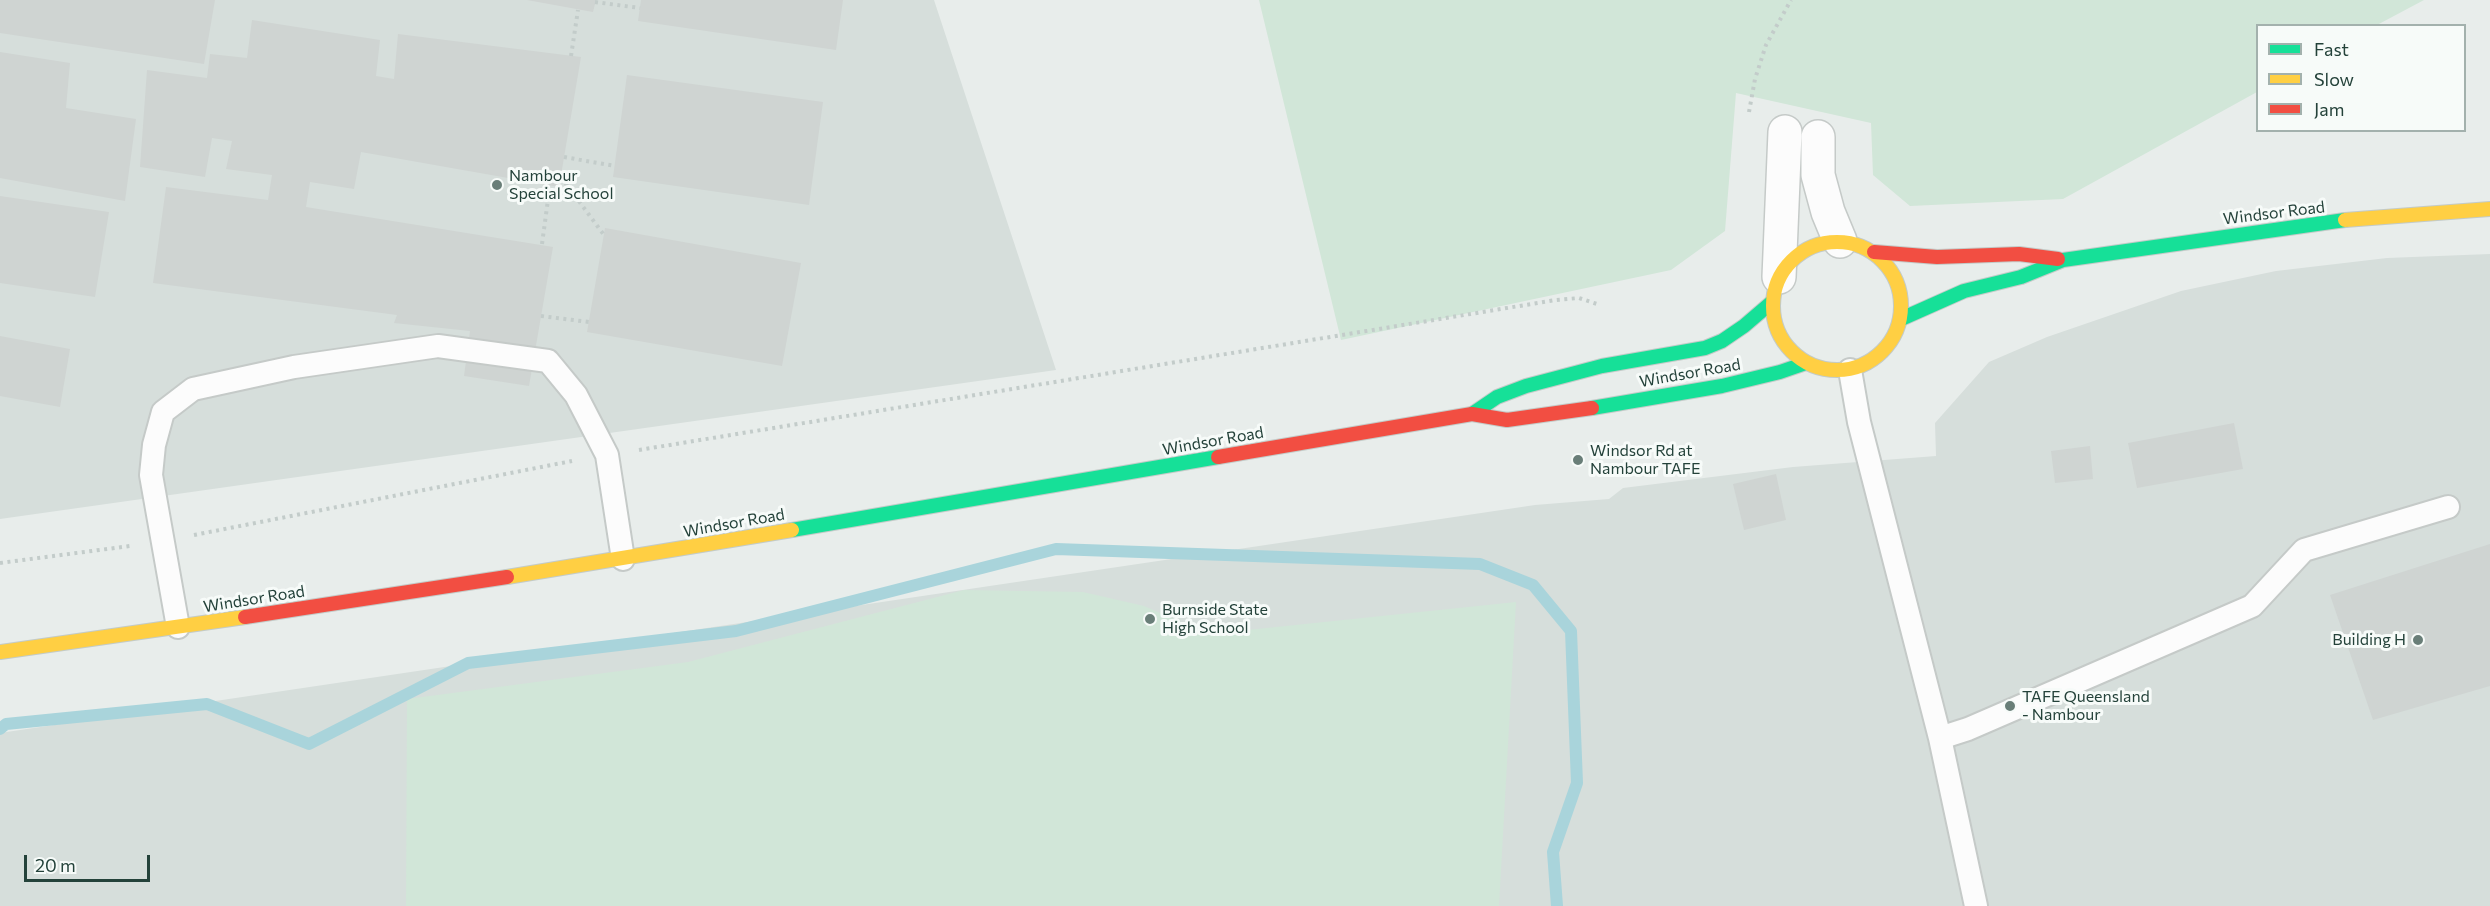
<!DOCTYPE html>
<style>
body{margin:0}
#map{position:relative;width:2490px;height:906px;overflow:hidden;background:#e8edeb;font-family:Commissioner,sans-serif}
canvas{display:block}
.legend{position:absolute;left:2256px;top:24px;width:210px;height:108px;box-sizing:border-box;background:#f7fbf9;border:2px solid #a3b1ad;margin:0;padding:8px 10px;list-style:none;font-size:18px;color:#24423a}
.legend li{display:flex;align-items:center;gap:12px;height:30px}
.legend b{width:30px;border:2px solid #a3b1ad}
.scale{position:absolute;left:24px;top:855px;width:126px;height:27px;box-sizing:border-box;border:3px solid #24423a;border-top:0;padding-left:8px;font-size:18px;line-height:21px;white-space:nowrap;color:#24423a;-webkit-text-stroke:4px #f7fbf9;paint-order:stroke}
</style>
<div id="map">
<canvas width="2490" height="906"></canvas>
<ul class="legend">
<li><b style="height:8px;background:#16e098"></b>Fast</li>
<li><b style="height:8px;background:#ffcf43"></b>Slow</li>
<li><b style="height:8px;background:#f24e42"></b>Jam</li>
</ul>
<div class="scale">20 m</div>
</div>
<script>
const context = document.querySelector('canvas').getContext('2d');
context.lineJoin = 'round';
function paint(path, color) { context.fillStyle = color; context.fill(path, 'evenodd'); }
const poly = rows => new Path2D(rows.map(r => 'M' + r).join(''));
function stroke(path, color, width, dash) { context.strokeStyle = color; context.lineWidth = width; context.lineCap = dash ? 'butt' : 'round'; context.setLineDash(dash || []); context.stroke(path); }
function write(font, color, halo, rows, align = 'center') {
  context.font = font + ' Commissioner,sans-serif'; context.lineWidth = 6; context.setLineDash([]); context.textBaseline = 'middle'; context.strokeStyle = halo; context.fillStyle = color; for (const [text, x, y, turn = 0] of rows) {
    context.save(); context.translate(x, y); context.rotate((+turn || 0) * Math.PI / 180); context.textAlign = isNaN(turn) ? turn : align; if (halo) context.strokeText(text, 0, 0); context.fillText(text, 0, 0); context.restore();
  }
}
paint(poly([
 [0,0,934,0,1056,370,0,519],
 [2490,254,2490,906,0,906,0,733,1535,505,1609,499,1623,488,1793,467,1936,456,1935,423,1989,362,2047,337,2181,291,2276,271,2387,258]
]), '#d6dedb');
paint(poly([
 [1259,0,2424,0,2377,25,2258,26,2257,92,2063,199,1910,206,1873,175,1871,123,1736,93,1725,231,1671,270,1341,340],
 [964,590,1083,592,1144,606,1209,634,1516,602,1499,906,406,906,407,699,688,662]
]), '#d1e6d8');
stroke(poly([
 [0,729,6,724,207,704,309,744,468,663,736,631,1056,549,1480,564,1533,585,1571,631,1577,783,1553,852,1557,906]
]), '#a9d4db', 12);
paint(poly([
 [0,0,215,0,204,64,0,33],
 [527,0,596,0,593,12],
 [641,0,843,0,836,50,638,21],
 [252,20,380,40,376,76,394,79,398,34,581,57,559,187,361,152,354,189,310,182,306,207,553,247,529,386,464,376,470,331,394,323,397,315,153,283,166,187,268,200,272,175,226,169,232,141,212,138,205,177,140,167,147,70,207,78,210,54,247,58],
 [0,52,70,63,66,108,136,119,125,201,0,178],
 [627,75,823,102,809,205,613,177],
 [0,196,109,212,95,297,0,283],
 [605,228,801,263,782,366,587,332],
 [0,336,70,349,60,407,0,396],
 [2234,423,2243,469,2137,488,2128,443],
 [2090,446,2093,479,2055,483,2051,451],
 [1776,474,1786,520,1744,530,1733,484],
 [2490,544,2490,686,2373,720,2330,595]
]), '#cfd4d2');
const lane = poly([
 [1850,370,1859,422,1940,738,1976,906],
 [178,627,151,475,154,445,163,412,193,389,294,367,438,346,548,361,576,395,607,455,623,559],
 [1940,738,1968,729,2252,606,2304,550,2448,507]
]);
const street = poly([
 [1818,137,1818,175,1828,212,1840,241],
 [1779,277,1785,132]
]);
const fast = poly([
 [1901,319,1964,291,2021,277,2063,260,2345,220],
 [1592,408,1722,386,1780,372,1806,363],
 [1472,414,1497,397,1526,386,1602,366,1705,348,1722,341,1744,326,1772,302],
 [792,530,1218,457]
]);
const slow = poly([
 [2345,220,2490,209],
 '1773 306a64 64 0 1 1 128 0a64 64 0 1 1-128 0Z',
 [507,577,792,530],
 [0,652,245,617]
]);
const jam = poly([
 [1874,252,1937,257,2019,254,2058,259],
 [1218,457,1472,414,1507,420,1592,408],
 [245,617,507,577]
]);
stroke(lane, '#c5cac8', 26);
stroke(street, '#c5cac8', 36);
stroke(fast, '#c3cbc8', 16);
stroke(slow, '#c3cbc8', 16);
stroke(jam, '#c3cbc8', 16);
stroke(poly([
 [595,2,640,8],
 [571,56,578,10],
 [1749,112,1755,79,1766,45,1791,0],
 [564,157,615,166],
 [561,177,604,235],
 [542,244,550,185],
 [541,316,589,322],
 [639,450,1556,300,1579,298,1597,304],
 [194,535,572,461],
 [0,563,130,546]
]), '#c3ccca', 4, [3, 4.5]);
stroke(lane, '#fcfcfc', 22);
stroke(street, '#fcfcfc', 33);
stroke(fast, '#16e098', 14);
stroke(slow, '#ffcf43', 14);
stroke(jam, '#f24e42', 14);
for (const [x, y, r, color] of [
 [497,185,6,"#697e78"],
 [1578,460,6,"#697e78"],
 [1150,619,6,"#697e78"],
 [2418,640,6,"#697e78"],
 [2010,706,6,"#697e78"]
]) { const dot = new Path2D(); dot.arc(x, y, r, 0, 2 * Math.PI); context.fillStyle = color; context.fill(dot); stroke(dot, '#f7fbf9', 2); }
write('16px', '#24423a', '#f7fbf9', [
 ["Nambour",509,176],
 ["Special School",509,194],
 ["Windsor Rd at",1590,451],
 ["Nambour TAFE",1590,469],
 ["Burnside State",1162,610],
 ["High School",1162,628],
 ["Building H",2406,640,"right"],
 ["TAFE Queensland",2022,697],
 ["- Nambour",2022,715]
], 'left');
write('16px', '#24423a', '#f7fbf9', [
 ["Windsor Road",2274,213,-7],
 ["Windsor Road",1690,373,-10],
 ["Windsor Road",1213,441,-10],
 ["Windsor Road",734,523,-10],
 ["Windsor Road",254,599,-9]
]);
</script>
